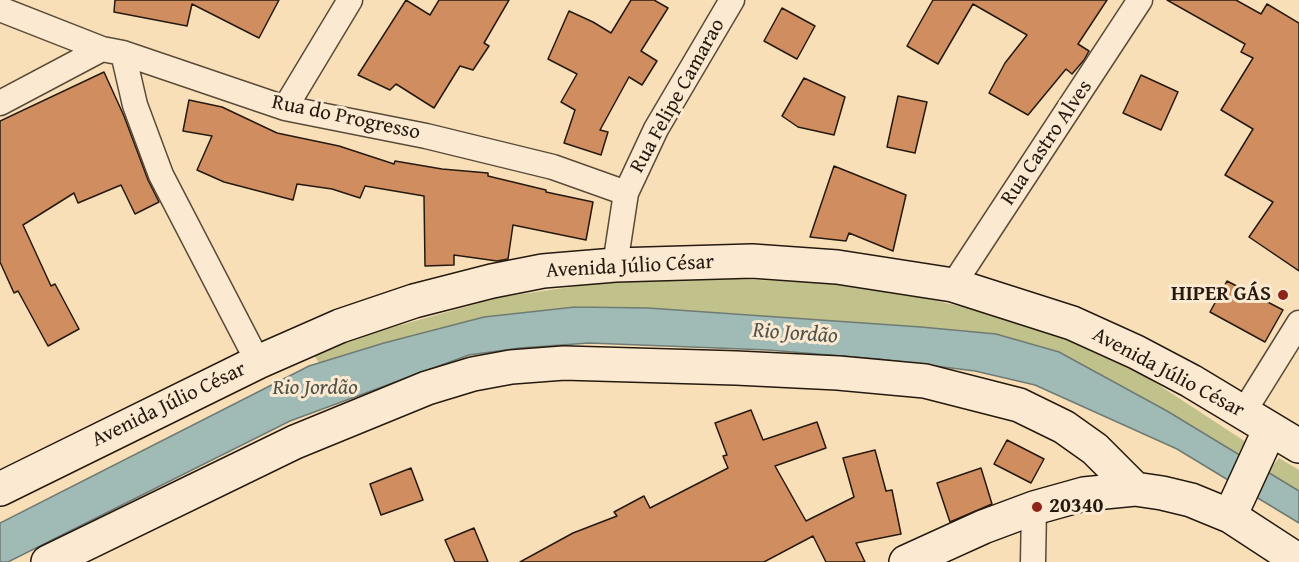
<!DOCTYPE html>
<meta charset="utf-8">
<style>
body{margin:0}
canvas{display:block;background:#f9dfb8}
</style>
<canvas width="1299" height="562"></canvas>
<script>
const context = document.querySelector('canvas').getContext('2d');
context.lineJoin = 'round';
function paint(path, color) { context.fillStyle = color; context.fill(path, 'evenodd'); }
const poly = rows => new Path2D(rows.map(r => 'M' + r).join(''));
function stroke(path, color, width, dash) { context.strokeStyle = color; context.lineWidth = width; context.lineCap = dash ? 'butt' : 'round'; context.setLineDash(dash || []); context.stroke(path); }
function write(font, color, halo, rows, align = 'center') {
  context.font = font + ' "Gentium Book Plus",serif'; context.lineWidth = 6; context.setLineDash([]); context.textBaseline = 'middle'; context.strokeStyle = halo; context.fillStyle = color; for (const [text, x, y, turn = 0] of rows) {
    context.save(); context.translate(x, y); context.rotate((+turn || 0) * Math.PI / 180); context.textAlign = isNaN(turn) ? turn : align; if (halo) context.strokeText(text, 0, 0); context.fillText(text, 0, 0); context.restore();
  }
}
paint(poly([
 [675,276,842,284,924,298,998,315,1064,339,1145,376,1252,446,1246,460,1167,411,1059,352,996,334,921,327,648,308,575,307,484,317,319,363,314,355,379,331,501,297,599,283],
 [1279,458,1299,470,1299,491,1267,473]
]), '#c1c18c');
const water = poly([
 [575,307,648,308,921,327,996,334,1059,352,1167,411,1299,491,1299,523,1177,449,1035,385,975,371,879,359,768,350,589,343,520,348,469,355,436,367,290,421,8,562,0,562,0,523,309,366,384,343,484,317,575,307]
]);
paint(water, '#a0bbb6');
stroke(water, '#6f7b73', 1.5);
const building = poly([
 [115,0,279,0,259,38,192,4,187,26,114,12,115,0],
 [406,0,430,15,439,0,509,0,484,43,489,46,473,70,460,66,434,108,396,84,390,90,358,75,406,0],
 [631,0,654,0,668,8,641,51,657,61,642,85,629,77,600,130,608,132,601,155,564,143,575,110,561,102,577,74,548,59,569,11,593,22,611,33,631,0],
 [933,0,1107,0,1078,44,1089,51,1084,60,1072,74,1066,69,1028,115,989,93,1005,63,1027,35,973,4,938,64,907,46,933,0],
 [1167,0,1236,0,1261,14,1267,4,1299,23,1299,271,1249,237,1273,202,1225,175,1253,129,1221,110,1253,58,1241,52,1245,44,1167,0],
 [782,8,815,26,797,59,764,41,782,8],
 [104,72,124,116,148,180,159,202,135,214,121,185,78,203,74,193,23,225,51,286,55,284,79,329,48,346,18,291,14,293,0,262,0,121,104,72],
 [1141,75,1178,92,1161,130,1123,113,1141,75],
 [804,78,845,97,834,135,798,127,782,116,804,78],
 [898,96,927,102,915,153,887,147,898,96],
 [189,100,222,107,277,133,339,146,394,164,395,161,442,169,488,173,488,176,546,190,546,192,593,202,586,240,513,225,508,259,497,261,454,255,454,265,425,266,424,196,365,186,360,198,332,189,297,184,293,200,224,182,197,170,212,136,183,131,189,100],
 [834,166,906,195,893,251,849,233,846,241,810,237,834,166],
 [1227,281,1283,310,1265,342,1210,312,1227,281],
 [751,410,763,440,817,422,826,448,775,466,806,521,854,497,843,458,875,450,886,491,892,490,901,534,856,543,865,562,826,562,813,536,764,562,520,562,573,533,617,516,614,512,644,496,650,508,728,468,723,456,727,455,715,423,751,410],
 [1007,440,1044,459,1031,483,994,464,1007,440],
 [411,468,423,500,381,515,370,484,411,468],
 [981,468,992,504,950,522,937,483,981,468],
 [474,528,488,562,455,562,445,540,474,528]
]);
paint(building, '#d08d60');
stroke(building, '#251a0f', 1.5);
const street = poly([
 [0,9,102,49,123,53,285,108,426,136,553,167,626,193],
 [123,53,135,105,161,175,258,362],
 [0,103,102,49],
 [285,108,350,0],
 [615,265,626,193,656,129,732,0],
 [953,285,1140,0],
 [1243,413,1299,323],
 [1033,562,1034,508]
]);
const secondary = poly([
 [0,489,258,362,340,326,414,301,492,281,543,271,615,265,752,261,837,267,953,285,1072,323,1136,352,1191,381,1299,446],
 [1230,516,1270,429],
 [48,562,295,442,427,388,473,374,511,367,564,363,736,368,838,373,925,381,1019,405,1064,427,1095,449,1135,489],
 [906,562,983,527,1034,508,1084,494,1135,489,1162,493,1191,500,1230,516,1299,561]
]);
stroke(street, '#5a4b39', 27);
stroke(secondary, '#251a0f', 36);
stroke(street, '#fbead1', 24);
stroke(secondary, '#fbead1', 33);
for (const [x, y, r, color] of [
 [1283,295,6,"#8f2418"],
 [1037,507,6,"#8f2418"]
]) { const dot = new Path2D(); dot.arc(x, y, r, 0, 2 * Math.PI); context.fillStyle = color; context.fill(dot); stroke(dot, '#fbead1', 2); }
write('21px', '#251a0f', '#fbead1', [
 ["Rua Felipe Camarao",678,96,-61],
 ["Rua do Progresso",346,118,12],
 ["Rua Castro Alves",1047,143,-56],
 ["Avenida Júlio César",630,267,-3],
 ["Avenida Júlio César",1168,373,28],
 ["Avenida Júlio César",169,405,-26]
]);
write('bold 21px', '#251a0f', '#fbead1', [
 ["HIPER GÁS",1271,295],
 ["20340",1049,507,"left"]
], 'right');
write('italic 22px', '#505249', '#fbead1', [
 ["Rio Jordão",795,334,4],
 ["Rio Jordão",315,388]
]);
</script>
